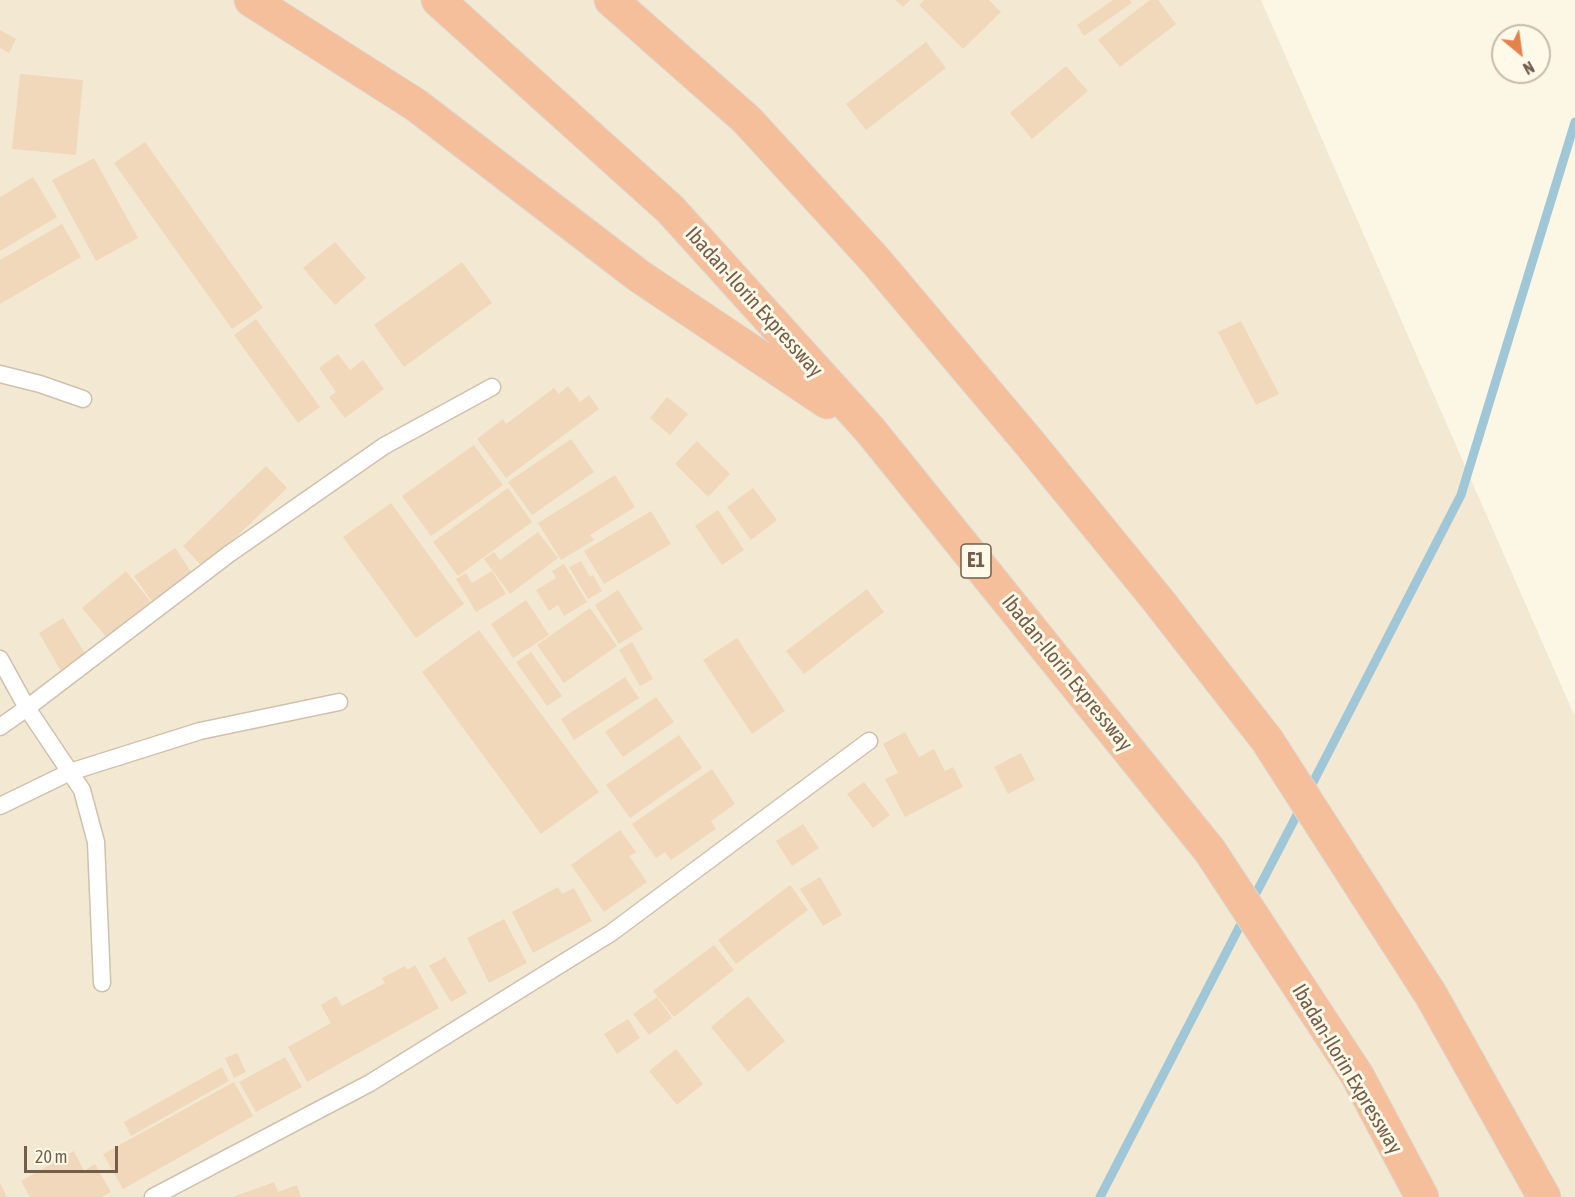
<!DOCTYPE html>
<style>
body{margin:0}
#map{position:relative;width:1575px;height:1197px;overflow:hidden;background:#fcf6e4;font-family:"Asap Condensed",sans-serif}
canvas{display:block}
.north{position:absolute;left:1491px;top:24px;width:60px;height:60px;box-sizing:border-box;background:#fff9ea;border:2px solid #c7bbaa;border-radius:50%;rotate:151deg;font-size:16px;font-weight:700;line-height:24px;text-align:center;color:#745e4a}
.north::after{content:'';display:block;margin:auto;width:21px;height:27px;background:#e5814a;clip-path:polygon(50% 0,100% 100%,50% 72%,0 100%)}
.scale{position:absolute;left:24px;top:1146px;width:94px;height:27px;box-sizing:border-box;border:3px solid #745e4a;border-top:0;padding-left:8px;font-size:18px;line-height:21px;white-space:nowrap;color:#745e4a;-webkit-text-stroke:4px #fff9ea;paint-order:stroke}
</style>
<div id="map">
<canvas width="1575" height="1197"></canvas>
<div class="north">N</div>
<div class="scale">20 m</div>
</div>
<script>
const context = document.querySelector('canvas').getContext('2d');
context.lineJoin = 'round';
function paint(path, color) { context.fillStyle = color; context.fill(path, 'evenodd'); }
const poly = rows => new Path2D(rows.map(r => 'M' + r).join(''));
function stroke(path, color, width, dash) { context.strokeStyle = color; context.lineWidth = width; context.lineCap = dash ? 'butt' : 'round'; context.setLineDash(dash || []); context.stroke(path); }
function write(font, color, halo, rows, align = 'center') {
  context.font = font + ' "Asap Condensed",sans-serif'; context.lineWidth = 6; context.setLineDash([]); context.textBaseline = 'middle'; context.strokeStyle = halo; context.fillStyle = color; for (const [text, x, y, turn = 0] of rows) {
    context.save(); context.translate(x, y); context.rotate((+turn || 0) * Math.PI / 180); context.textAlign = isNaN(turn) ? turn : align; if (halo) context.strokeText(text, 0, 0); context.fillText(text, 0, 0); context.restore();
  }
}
paint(poly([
 [0,0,1261,0,1575,717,1575,1197,0,1197]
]), '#f3e9d2');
stroke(poly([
 [1308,792,1461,495,1575,122],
 [1252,901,1301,807],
 [1100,1197,1245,916]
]), '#9fc7d7', 9);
paint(poly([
 [895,0,910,0,903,7],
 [924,0,989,0,1001,12,963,49,919,5],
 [1113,0,1130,0,1132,3,1084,36,1077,25],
 [1150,0,1158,0,1176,24,1120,67,1098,40],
 [0,30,16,39,9,53,0,48],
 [926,42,946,68,866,130,846,104],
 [1066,66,1088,91,1032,139,1010,113],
 [20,74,83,80,76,155,12,149],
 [145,142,263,308,232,329,114,163],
 [94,158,138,238,96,261,52,180],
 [33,177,57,217,0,251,0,197],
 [62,224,81,257,0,304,0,260],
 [335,242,366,278,335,305,303,268],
 [462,262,492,303,404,367,374,325],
 [256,319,320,407,298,423,234,335],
 [1241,321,1279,394,1256,405,1218,332],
 [338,354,350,370,363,360,384,389,345,418,329,397,336,392,319,368],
 [568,386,580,402,589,395,599,409,506,478,477,439,503,419,506,424,554,388,559,394],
 [667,397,688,414,670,435,650,418],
 [571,439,594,472,532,515,508,482],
 [697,441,730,474,708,497,675,464],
 [474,445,503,485,431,536,402,496],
 [266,466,287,488,204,568,183,546],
 [615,475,635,507,590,535,594,540,561,560,538,523],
 [508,488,532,522,458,576,433,542],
 [753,488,777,520,751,540,727,507],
 [391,503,464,604,416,638,343,537],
 [718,510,744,550,722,565,695,526],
 [651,511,671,544,604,584,584,551],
 [538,532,558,558,510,594,484,559,494,552,500,560],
 [175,548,194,576,154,604,134,576],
 [581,561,590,577,593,575,602,591,588,599,569,567],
 [564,564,587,602,564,616,558,605,549,611,536,590,556,578,552,571],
 [126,571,151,602,107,638,82,608],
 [492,571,506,594,476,612,456,579,466,573,472,583],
 [867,589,884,612,804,674,786,651],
 [618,590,643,629,619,644,595,605],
 [526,600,549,635,513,658,491,624],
 [590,608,617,646,564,683,537,645],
 [63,618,86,655,61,671,39,633],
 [479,630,599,792,541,834,422,672],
 [737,638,785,711,752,734,703,660],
 [632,642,653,679,640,686,619,650],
 [531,652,562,696,547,706,516,662],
 [625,677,639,698,574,740,561,719],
 [656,697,674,722,623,757,605,732],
 [905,732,919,757,934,749,945,771,953,767,963,787,905,817,885,779,898,773,883,744],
 [679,735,702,768,630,818,606,785],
 [1021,753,1035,780,1008,794,994,767],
 [712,769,735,804,711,821,716,829,671,860,665,852,656,858,632,824],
 [864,782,890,815,873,828,847,794],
 [803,824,819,848,792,866,776,841],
 [620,830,636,852,629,856,647,882,604,912,571,865],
 [820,877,842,915,823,926,800,889],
 [790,885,808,910,736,964,718,940],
 [558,887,562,894,574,888,592,921,533,953,512,912],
 [504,919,527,963,489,983,467,938],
 [714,945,734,970,674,1017,653,991],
 [445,957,467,993,451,1002,429,966],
 [415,965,439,1008,307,1082,288,1047,331,1023,321,1005,336,996,342,1006,385,983,382,978,405,966,407,970],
 [748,996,785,1041,748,1072,711,1027],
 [657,997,672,1018,649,1035,633,1014],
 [628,1019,640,1038,617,1054,604,1034],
 [676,1049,703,1084,677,1105,649,1071],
 [237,1053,246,1072,234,1078,225,1058],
 [285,1057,302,1087,256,1112,239,1082],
 [222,1067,229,1081,131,1136,124,1122],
 [234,1082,253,1116,123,1189,103,1154],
 [74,1151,84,1171,95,1164,111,1192,102,1197,30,1197,21,1181],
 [274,1182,278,1192,297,1185,301,1197,233,1197],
 [0,1183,7,1197,0,1197]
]), '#f1d8bb');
const service = poly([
 [0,374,40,384,83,399],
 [0,659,27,708,82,790,96,842,102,983],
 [0,727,27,708,229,554,384,446,492,387],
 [0,806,70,772,143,749,200,731,339,702],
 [153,1197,370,1083,611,933,869,741]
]);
const motorway = poly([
 [251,0,416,105,639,276,827,402],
 [438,0,670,209,870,430,1210,851,1357,1075,1422,1197],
 [611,0,747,120,876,261,1027,440,1157,599,1267,740,1431,995,1544,1197]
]);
stroke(service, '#cfc1ad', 19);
stroke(motorway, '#ded8d4', 35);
stroke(service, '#fff', 16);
stroke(motorway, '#f6bf9b', 33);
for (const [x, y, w] of [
 [976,561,30]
]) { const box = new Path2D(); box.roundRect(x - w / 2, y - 17, w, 34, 4.5); context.fillStyle = '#fff9ea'; context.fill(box); stroke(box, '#745e4a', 1.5); }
write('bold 20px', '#745e4a', null, [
 ["E1",976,561]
]);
write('21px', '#745e4a', '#fff9ea', [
 ["Ibadan-Ilorin Expressway",754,302,48],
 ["Ibadan-Ilorin Expressway",1067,673,51],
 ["Ibadan-Ilorin Expressway",1347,1069,59]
]);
</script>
